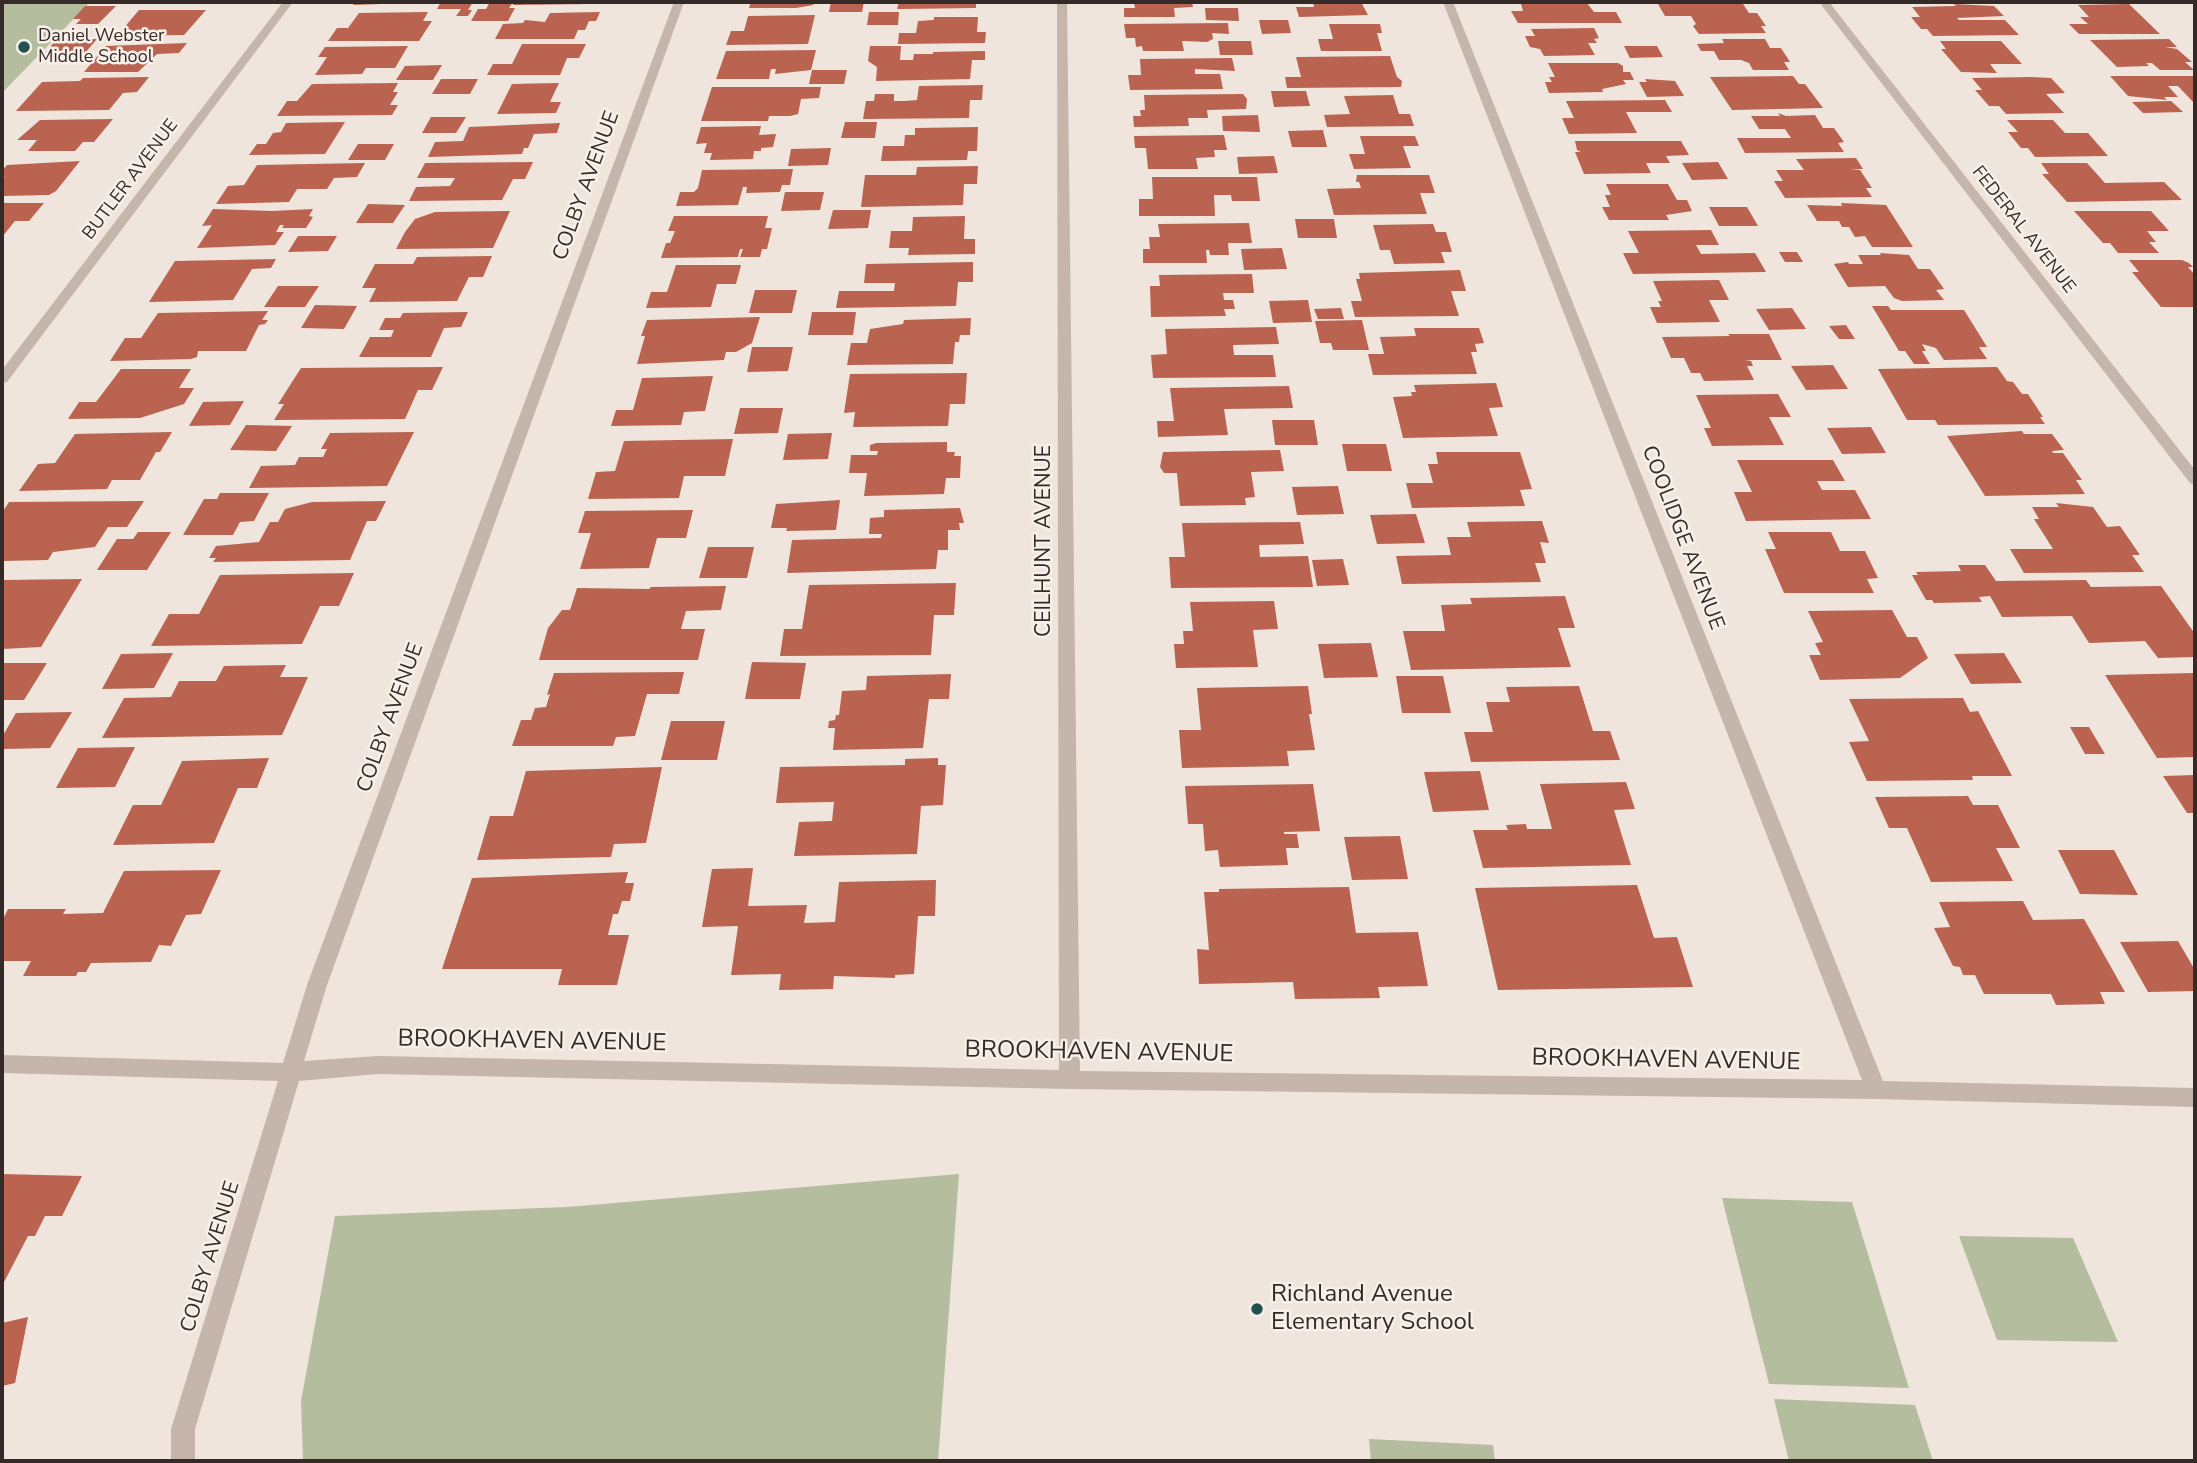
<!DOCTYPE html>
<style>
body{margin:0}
#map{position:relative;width:2197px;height:1463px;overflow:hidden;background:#efe5dc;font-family:"Nunito Sans",sans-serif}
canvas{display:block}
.frame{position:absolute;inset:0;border:4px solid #342b28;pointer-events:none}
</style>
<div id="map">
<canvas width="2197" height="1463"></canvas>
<div class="frame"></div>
</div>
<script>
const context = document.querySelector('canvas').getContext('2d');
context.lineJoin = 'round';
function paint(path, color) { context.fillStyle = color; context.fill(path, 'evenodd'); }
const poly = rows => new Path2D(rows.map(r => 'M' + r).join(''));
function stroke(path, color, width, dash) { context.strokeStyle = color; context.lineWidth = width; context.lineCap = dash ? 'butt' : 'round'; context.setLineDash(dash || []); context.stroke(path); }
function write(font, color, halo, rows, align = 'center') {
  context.font = font + ' "Nunito Sans",sans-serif'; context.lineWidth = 5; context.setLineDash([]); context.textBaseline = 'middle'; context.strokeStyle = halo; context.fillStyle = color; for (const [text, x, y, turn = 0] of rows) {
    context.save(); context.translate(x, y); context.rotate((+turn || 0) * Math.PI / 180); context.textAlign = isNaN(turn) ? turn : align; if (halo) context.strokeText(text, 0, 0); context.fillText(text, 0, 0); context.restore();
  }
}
paint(poly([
 [2,2,90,2,2,93],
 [959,1174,938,1461,303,1461,301,1401,335,1216,567,1207],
 [1722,1198,1852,1202,1909,1388,1769,1384],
 [1959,1236,2073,1238,2118,1342,1997,1340],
 [1774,1399,1915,1405,1933,1461,1789,1461],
 [1369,1439,1493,1445,1495,1461,1371,1461]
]), '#b4bd9e');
paint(poly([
 [355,2,409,2,409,3,353,5],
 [441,2,473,2,468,10,472,10,468,16,456,16,461,9,437,9],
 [490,2,513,2,509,8,515,8,508,21,471,21,478,9,486,9],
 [515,2,593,2,591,4,513,5],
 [751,2,814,2,813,5,796,8,749,8],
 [831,2,864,2,862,12,829,12],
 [899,2,976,2,976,8,897,9],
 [1134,2,1192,2,1193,7,1174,8,1175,17,1124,17,1124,8,1135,8],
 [1313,2,1361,2,1368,15,1299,17,1296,7,1314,7],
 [1510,2,1586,2,1594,12,1616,12,1622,23,1518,23,1511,11,1523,11,1521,4],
 [1658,4,1743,4,1749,13,1757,13,1766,26,1761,26,1766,33,1699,34,1693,26,1696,24,1691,16,1665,16],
 [1954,4,1994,6,2004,16,1957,18,1959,20,2005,20,2019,35,1933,36,1927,29,1921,29,1911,17,1920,17,1912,7,1956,6],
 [2129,4,2160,34,2079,34,2069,24,2088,24,2080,17,2089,17,2078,5],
 [85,6,116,6,98,24,76,24,81,19,73,19],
 [1205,8,1238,8,1239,21,1206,20],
 [139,10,206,10,184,35,117,36],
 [428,12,423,21,432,21,419,41,328,41,337,28,348,28,359,13],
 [600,12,596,21,589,21,585,30,578,30,574,39,495,39,503,24,523,23,525,20,545,22,550,13],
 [869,12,899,12,898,25,867,25],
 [815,15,808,44,726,45,731,31,744,31,748,16],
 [934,17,978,17,977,32,986,32,985,43,898,44,899,33,916,33,918,21,934,20],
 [1259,20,1288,20,1291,33,1262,34],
 [1228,23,1229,34,1212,33,1213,39,1207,42,1182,41,1184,51,1143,51,1142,46,1136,47,1135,38,1126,38,1124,24],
 [1329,24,1380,24,1382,33,1377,33,1382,51,1321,51,1318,39,1333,39],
 [1594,28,1599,38,1594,39,1597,43,1588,43,1595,55,1544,56,1540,49,1530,47,1525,36,1535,36,1531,29],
 [97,39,85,53,44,54,56,40],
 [1722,39,1765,39,1770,48,1781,48,1790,62,1784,62,1789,70,1753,70,1749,63,1741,60,1719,60,1714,51,1701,51,1697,44,1724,43],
 [2169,39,2177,47,2165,47,2177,49,2192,62,2185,62,2194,70,2160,70,2152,63,2146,63,2149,66,2117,67,2090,40],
 [1218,41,1251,41,1253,55,1220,55],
 [1940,41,2001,41,2022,64,1990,64,1997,73,1961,72,1941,49,1946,49],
 [187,43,179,53,157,54,138,72,84,72,106,46],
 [522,44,586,44,579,58,567,58,560,75,487,75,493,64,512,64],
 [408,46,395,68,366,68,362,74,315,75,327,57,318,57,325,47],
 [870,46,901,46,900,60,913,60,914,54,933,54,933,52,985,51,985,60,972,60,970,79,876,81,877,67,868,61],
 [1624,46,1657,46,1663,57,1630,58],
 [816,50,811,70,775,74,776,69,771,69,769,79,716,79,726,51],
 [1390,56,1397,77,1402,81,1401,87,1287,88,1285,77,1301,77,1296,57],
 [1232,58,1235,71,1195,69,1195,74,1220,74,1223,89,1130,90,1128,75,1141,75,1140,59],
 [1548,63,1618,63,1623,66,1623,72,1630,72,1634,80,1623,80,1626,84,1602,89,1603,92,1549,93,1545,82,1552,82,1549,77,1555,77],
 [442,65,433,80,396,80,405,66],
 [812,70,847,70,844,84,809,84],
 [1793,76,1799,84,1805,84,1823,108,1732,110,1710,77],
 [2110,76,2195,76,2195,104,2178,86,2168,86,2178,97,2164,97,2167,100,2128,96],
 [149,77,137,92,123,93,109,110,16,111,42,82,80,81,83,78],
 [2031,77,2051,78,2065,93,2046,94,2064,113,2006,114,1999,106,1989,106,1975,90,1982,90,1972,78],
 [441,79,478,79,470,94,432,94],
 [1645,79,1675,81,1684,96,1647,97,1639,82,1647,82],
 [398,83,393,92,398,92,390,105,398,105,392,115,277,116,287,101,297,101,312,84],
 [559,83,550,102,561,102,556,113,497,114,512,84],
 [983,85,982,100,970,100,969,118,863,119,866,101,874,101,875,94,894,94,894,101,905,101,917,100,919,86],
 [712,87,821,87,819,98,801,99,798,114,790,116,769,116,768,121,701,121],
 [1271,91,1306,91,1310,106,1274,107],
 [1243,94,1247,99,1246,109,1207,110,1208,118,1188,118,1189,126,1134,127,1133,116,1141,116,1140,110,1145,110,1144,95],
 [1393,95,1399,114,1410,114,1414,126,1327,127,1324,115,1350,114,1344,96],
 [1665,100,1672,112,1626,112,1637,133,1569,134,1562,118,1574,118,1566,101],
 [2171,101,2183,112,2143,113,2132,102],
 [1778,113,1786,116,1815,115,1823,128,1834,128,1844,142,1838,143,1844,152,1745,153,1737,138,1791,138,1785,129,1759,129,1751,116,1780,116],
 [1258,115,1260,132,1223,131,1222,116],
 [431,117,466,117,456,133,422,133],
 [113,119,94,142,83,142,75,151,28,151,37,140,17,140,40,120],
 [2007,120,2053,120,2065,133,2088,133,2108,156,2035,157,2028,148,2021,148,2008,132,2018,132],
 [345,122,325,154,249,155,257,144,266,144,273,133,281,132,286,123],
 [845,122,877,122,875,138,841,138],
 [560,123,557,133,534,134,528,148,524,148,522,154,428,157,435,142,463,141,469,127],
 [761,126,759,135,776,134,773,147,761,148,761,151,754,151,753,159,710,160,712,153,704,153,707,143,696,144,701,127],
 [978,127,977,151,968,151,967,160,881,161,883,146,904,146,905,135,915,135,915,128],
 [1323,130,1327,147,1292,147,1288,131],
 [1224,135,1227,150,1214,150,1215,157,1196,158,1198,169,1148,169,1146,148,1135,148,1134,136],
 [1360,136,1415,136,1419,146,1403,146,1411,168,1354,169,1349,154,1365,154],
 [1575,141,1681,141,1689,155,1666,156,1670,163,1646,163,1651,173,1584,174,1575,152,1581,152,1577,150],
 [358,144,394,144,385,160,348,160],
 [831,148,828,165,788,166,791,149],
 [1274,156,1278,173,1239,174,1237,157],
 [1856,158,1863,169,1850,169,1860,170,1872,188,1866,188,1872,197,1785,198,1774,181,1783,181,1776,170,1804,170,1796,159],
 [80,161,56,191,49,195,2,196,2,179,6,177,2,178,2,171,7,165],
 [533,162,525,179,513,179,502,200,409,201,416,187,450,186,455,178,417,178,425,163],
 [1718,162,1728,179,1692,180,1682,163],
 [365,163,357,177,334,178,327,189,297,189,289,202,216,204,228,186,244,185,257,165],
 [2041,163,2087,163,2105,183,2164,182,2182,200,2067,202,2042,174,2049,174],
 [978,166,977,184,964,184,963,205,861,207,865,175,916,175,917,167],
 [793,169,790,185,782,185,780,192,746,193,747,187,743,187,738,205,676,206,680,192,694,192,698,188,702,170],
 [1357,175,1429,175,1435,193,1420,193,1427,214,1334,215,1327,189,1361,188,1359,182,1356,182],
 [1152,177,1257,177,1260,201,1232,201,1231,195,1214,195,1215,216,1139,216,1139,199,1153,199],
 [1606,184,1668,184,1677,200,1687,200,1692,211,1666,215,1669,220,1609,220,1602,207,1610,207,1605,195,1611,195],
 [785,192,824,192,820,210,781,211],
 [2,203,44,203,29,221,15,221,2,237],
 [1841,203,1886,205,1913,247,1872,247,1865,236,1855,237,1849,227,1842,227,1839,221,1817,221,1807,205,1842,206],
 [368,204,405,205,393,223,356,223],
 [1709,207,1747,207,1758,226,1719,226],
 [213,209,272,211,313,209,309,216,313,217,306,228,282,228,284,225,280,225,276,232,284,232,275,245,197,248,212,225,202,226],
 [833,210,871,210,868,228,828,229],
 [510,211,493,248,396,249,405,232,415,219,435,212],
 [2074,211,2151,211,2169,231,2147,231,2156,242,2149,242,2159,253,2118,253,2110,243,2103,243],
 [674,216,768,216,765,228,772,228,767,249,762,249,760,257,740,257,743,249,740,249,738,257,661,258,666,243,670,243,675,231,668,231],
 [965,216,964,239,975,239,975,254,908,255,909,248,889,248,891,231,912,231,913,217],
 [1295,219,1334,219,1337,238,1298,238],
 [1249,223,1252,243,1228,243,1229,255,1210,255,1209,250,1206,250,1207,263,1143,263,1143,249,1150,249,1149,237,1160,237,1158,224],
 [1433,224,1436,232,1446,232,1452,252,1441,252,1445,263,1394,264,1390,250,1380,250,1373,225],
 [1711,230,1719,245,1696,245,1701,254,1755,253,1766,272,1633,274,1623,253,1639,253,1628,231],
 [298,236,337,236,328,251,288,252],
 [1282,248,1287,269,1244,270,1241,249],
 [1779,252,1797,252,1803,262,1785,262],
 [1880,253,1909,255,1918,269,1930,269,1944,289,1936,290,1944,300,1902,301,1894,298,1885,286,1848,287,1834,264,1848,262,1849,264,1863,264,1858,255,1881,255],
 [492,256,483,277,469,277,457,301,369,302,376,288,362,288,375,264,413,264,417,257],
 [276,259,271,268,252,269,233,300,149,302,175,261],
 [2129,260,2182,260,2189,263,2193,267,2188,267,2195,275,2195,307,2161,307,2132,272,2139,272],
 [973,262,973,282,958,282,956,306,836,308,839,291,894,291,895,283,864,283,866,264],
 [676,265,741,265,736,284,717,284,711,307,646,308,651,292,667,292],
 [1460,270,1466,291,1451,291,1459,316,1355,317,1351,301,1362,301,1356,279,1360,279,1359,273],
 [1252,274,1254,293,1223,293,1224,300,1233,300,1235,309,1224,309,1226,316,1151,317,1150,286,1160,286,1159,275],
 [1719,280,1729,300,1709,300,1720,322,1657,323,1650,307,1661,307,1658,301,1662,301,1653,281],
 [278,286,319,286,305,307,264,307],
 [755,290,797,290,792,313,749,313],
 [1308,300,1312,322,1273,323,1269,301],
 [315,305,357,306,344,329,301,328],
 [1872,306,1888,306,1891,310,1964,310,1987,347,1979,347,1987,359,1944,360,1936,348,1922,344,1926,351,1922,351,1930,364,1914,364,1905,351,1899,351],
 [1341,308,1344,319,1318,319,1314,309],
 [1792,308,1806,329,1769,330,1756,309],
 [268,311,262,320,268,320,265,324,259,325,246,351,198,351,197,357,191,359,110,361,125,338,141,338,158,313],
 [468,312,461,327,444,328,431,357,359,357,370,337,391,337,394,330,379,330,385,318,400,318,403,313],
 [812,312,856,312,853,335,808,335],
 [760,317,752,343,736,352,726,352,724,360,637,364,645,336,641,336,647,320],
 [971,318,970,335,960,335,959,342,955,342,953,364,847,365,851,343,867,343,870,329,903,324,904,320],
 [1362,320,1369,350,1333,350,1331,343,1320,343,1315,321],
 [1846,325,1855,339,1839,339,1829,326],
 [1276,327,1279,344,1233,345,1234,355,1273,355,1276,377,1153,378,1151,355,1167,354,1165,329],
 [1414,328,1479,328,1484,343,1475,344,1477,352,1471,352,1477,374,1373,375,1368,354,1384,354,1380,337,1416,336],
 [1728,334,1769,334,1782,360,1745,360,1751,361,1753,366,1747,366,1754,380,1704,381,1700,373,1691,373,1684,358,1671,358,1662,337,1730,336],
 [752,347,793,347,788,371,747,372],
 [1833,365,1848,389,1806,390,1791,366],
 [443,367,432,390,418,390,405,419,274,420,284,404,278,404,301,368],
 [1997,367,2007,381,2013,382,2022,394,2028,394,2043,417,2040,417,2045,424,1938,425,1935,420,1907,420,1878,369],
 [121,369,191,369,179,388,194,388,184,404,140,418,68,419,79,402,96,402],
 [967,373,965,404,950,404,948,426,853,427,855,412,844,413,850,374],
 [713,376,705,411,684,412,681,425,611,426,616,410,633,410,642,378],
 [1496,383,1503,407,1489,408,1498,436,1403,438,1393,397,1412,396,1411,392,1416,392,1414,385],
 [1289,386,1293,408,1224,409,1228,435,1158,437,1157,421,1174,421,1170,388],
 [1778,394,1791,417,1769,417,1784,445,1712,446,1704,428,1711,428,1696,395],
 [244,401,230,425,189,426,203,402],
 [740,408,783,408,778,433,734,434],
 [1272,420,1314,420,1318,445,1275,445],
 [246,425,292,426,276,451,230,450],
 [1871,427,1886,453,1842,454,1827,428],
 [2022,431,2024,434,2052,434,2064,450,2052,451,2053,453,2063,453,2082,480,2076,480,2085,494,1985,496,1947,436],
 [172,432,160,452,156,452,140,480,112,480,107,489,19,491,38,464,55,463,75,434],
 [414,432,387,486,249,488,261,466,295,465,299,457,323,457,327,449,321,449,330,433],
 [832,433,828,459,783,460,788,434],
 [733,439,725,476,684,476,679,498,588,499,596,472,615,471,624,441],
 [947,442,947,452,955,452,954,456,961,456,960,478,946,478,944,494,864,496,867,473,849,473,851,455,877,455,878,451,870,451,870,445,876,443],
 [1342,444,1386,444,1392,471,1347,471],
 [1280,450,1284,471,1251,472,1255,497,1245,498,1246,505,1180,506,1177,473,1164,473,1160,467,1163,452],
 [1436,452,1520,452,1532,489,1520,490,1525,506,1412,508,1406,483,1433,483,1428,464,1438,464],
 [1737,460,1833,460,1845,481,1817,481,1822,490,1855,490,1871,519,1746,521,1734,492,1752,492],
 [1338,486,1344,514,1297,515,1292,487],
 [220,493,269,493,254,521,240,522,233,535,183,535,204,499,217,499],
 [840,500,836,530,786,531,787,528,771,528,776,504],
 [144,501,127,527,108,527,95,547,53,552,48,560,2,561,2,513,9,502],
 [386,501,376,521,367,521,350,560,213,562,216,558,209,558,216,546,259,542,270,522,278,522,285,509,312,502],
 [2056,503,2093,507,2107,527,2120,526,2140,555,2132,555,2144,572,2024,573,2010,549,2053,549,2034,519,2039,519,2032,507,2059,507],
 [960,508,964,523,959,523,960,530,948,530,948,550,938,550,936,569,787,573,792,540,881,538,882,534,869,534,870,518,884,517,884,510],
 [693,510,686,538,657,538,649,568,580,569,591,533,578,533,585,511],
 [1416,514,1425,543,1377,544,1370,515],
 [1542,521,1549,543,1540,542,1546,563,1535,563,1541,582,1402,584,1396,556,1451,555,1447,537,1471,537,1467,522],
 [1300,522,1304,544,1259,545,1260,557,1308,556,1313,587,1171,588,1169,557,1185,557,1182,523],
 [138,532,171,532,147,570,97,570,117,539,133,539],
 [1768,532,1831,532,1840,551,1865,551,1878,578,1867,579,1874,593,1784,593,1765,549,1776,549],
 [708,547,754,547,747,578,699,578],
 [1343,559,1349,585,1317,586,1312,560],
 [1958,565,1985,565,1996,581,2086,580,2091,587,2161,586,2195,634,2195,657,2158,658,2145,641,2089,643,2072,616,2002,617,1990,596,1979,597,1982,602,1934,603,1932,600,1926,600,1912,575,1918,575,1916,572,1961,571],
 [354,573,339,606,320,606,302,644,151,646,169,614,199,614,220,575],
 [82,579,41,647,2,649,2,580],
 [956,583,954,615,934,615,931,655,780,656,784,629,802,629,809,585],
 [726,586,721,610,686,611,681,629,705,629,698,660,539,660,548,628,562,610,570,610,577,588,649,589,651,587],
 [1565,596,1575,628,1558,628,1571,667,1411,670,1403,631,1445,631,1441,605,1472,604,1470,598],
 [1274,601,1278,629,1253,630,1258,667,1176,668,1174,644,1184,644,1183,631,1193,631,1190,602],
 [1892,610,1907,637,1917,637,1928,658,1900,678,1820,680,1809,655,1821,655,1815,643,1823,642,1808,611],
 [1371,643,1378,677,1324,678,1318,644],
 [173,653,154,688,102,689,121,654],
 [2004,653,2022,683,1971,684,1954,654],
 [752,662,806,663,800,699,745,699],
 [2,663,47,663,24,700,2,700],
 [286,665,280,677,308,677,282,735,102,738,124,698,171,697,179,681,216,681,224,666],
 [684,672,679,694,647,694,635,736,616,737,613,746,512,746,521,720,531,720,535,708,546,707,550,694,547,695,554,673],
 [2195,673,2195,757,2157,758,2105,675],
 [951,674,949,699,929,699,923,748,833,750,835,728,828,728,829,721,835,720,836,715,839,715,842,691,866,690,867,676],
 [1396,676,1443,676,1451,713,1402,713],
 [1308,686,1312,714,1309,714,1315,750,1287,751,1289,766,1182,768,1179,730,1201,730,1197,688],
 [1579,686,1593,731,1610,731,1620,760,1471,762,1464,732,1493,732,1486,702,1510,702,1506,687],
 [1963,698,1970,712,1978,711,2012,776,1972,776,1973,780,1867,781,1849,742,1869,741,1849,699],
 [72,712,50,748,2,749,2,737,16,713],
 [671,721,725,721,717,760,661,760],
 [2070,727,2089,727,2105,754,2085,754],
 [135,747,115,787,56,788,78,748],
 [269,758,257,788,238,788,214,843,113,845,133,805,161,805,182,761],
 [938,758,938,765,946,765,943,805,921,806,917,854,794,856,799,822,832,821,834,802,776,803,780,767,905,765,905,759],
 [662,767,646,843,614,844,611,857,477,860,490,816,513,816,526,771],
 [1480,771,1489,810,1433,812,1424,772],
 [2195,775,2195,813,2187,813,2163,776],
 [1626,782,1635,809,1614,810,1631,865,1483,868,1473,830,1508,830,1506,825,1526,824,1527,829,1552,829,1540,784],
 [1313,784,1320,831,1284,832,1284,834,1297,834,1299,848,1286,848,1288,865,1220,867,1218,850,1205,851,1203,824,1188,824,1185,786],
 [1968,796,1973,805,1998,805,2020,848,1996,848,2013,881,1931,882,1907,828,1889,828,1875,797],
 [1400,836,1408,879,1352,880,1344,837],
 [2058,850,2114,850,2138,895,2080,894],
 [753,868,748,906,807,905,804,923,835,922,839,882,936,880,935,916,918,916,914,974,895,975,895,978,834,976,833,989,779,990,781,974,731,975,738,926,702,927,712,869],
 [221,870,201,914,186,915,171,946,159,945,151,962,91,963,86,972,78,972,76,976,23,976,31,961,2,961,2,921,8,909,66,909,63,914,103,913,124,871],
 [628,872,625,883,634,883,630,901,622,901,618,914,613,914,608,935,629,935,617,985,558,985,562,969,442,969,472,878],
 [1637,885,1654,938,1677,937,1693,987,1498,990,1475,888],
 [1349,887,1356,933,1418,932,1428,986,1378,987,1380,998,1295,999,1293,982,1199,984,1197,949,1209,950,1204,892,1219,892,1219,889],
 [2023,901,2033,920,2084,919,2125,992,2100,992,2105,1004,2056,1005,2051,994,1984,994,1975,975,1963,975,1960,967,1953,966,1934,928,1950,927,1939,902],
 [2178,941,2195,970,2195,991,2148,992,2120,942],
 [2,1174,82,1176,62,1216,45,1216,35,1236,28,1236,2,1286],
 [28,1317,15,1383,2,1386,2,1323]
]), '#b96350');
paint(poly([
 [283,2,293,2,7,382,2,383,2,370,283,2],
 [674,2,684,2,327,985,304,1061,378,1056,1059,1070,1057,2,1067,2,1080,1071,1862,1080,1443,2,1453,2,1883,1081,2195,1088,2195,1107,1876,1099,1070,1089,378,1074,299,1081,195,1429,195,1461,171,1461,171,1429,278,1081,2,1073,2,1055,283,1063,307,985,674,2],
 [1819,2,1829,2,2195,470,2195,485,2190,483,1819,2]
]), '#c6b5aa');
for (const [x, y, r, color] of [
 [24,47,7,"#225151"],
 [1257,1309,7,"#225151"]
]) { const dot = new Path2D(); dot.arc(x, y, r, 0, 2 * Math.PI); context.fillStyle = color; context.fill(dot); stroke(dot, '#f7efe8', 2.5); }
write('18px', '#342b28', '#f7efe8', [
 ["Daniel Webster",38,37],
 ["Middle School",38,58]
], 'left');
write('18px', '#342b28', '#f7efe8', [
 ["BUTLER AVENUE",131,180,-53],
 ["FEDERAL AVENUE",2023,230,52]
]);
write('21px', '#342b28', '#f7efe8', [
 ["COLBY AVENUE",587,186,-70],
 ["COOLIDGE AVENUE",1682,538,69],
 ["CEILHUNT AVENUE",1045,541,-90],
 ["COLBY AVENUE",391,718,-70],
 ["COLBY AVENUE",211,1257,-73]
]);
write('24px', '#342b28', '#f7efe8', [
 ["BROOKHAVEN AVENUE",532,1042,1],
 ["BROOKHAVEN AVENUE",1099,1053,1],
 ["BROOKHAVEN AVENUE",1666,1061,1]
]);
write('24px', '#342b28', '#f7efe8', [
 ["Richland Avenue",1271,1295],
 ["Elementary School",1271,1323]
], 'left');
</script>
